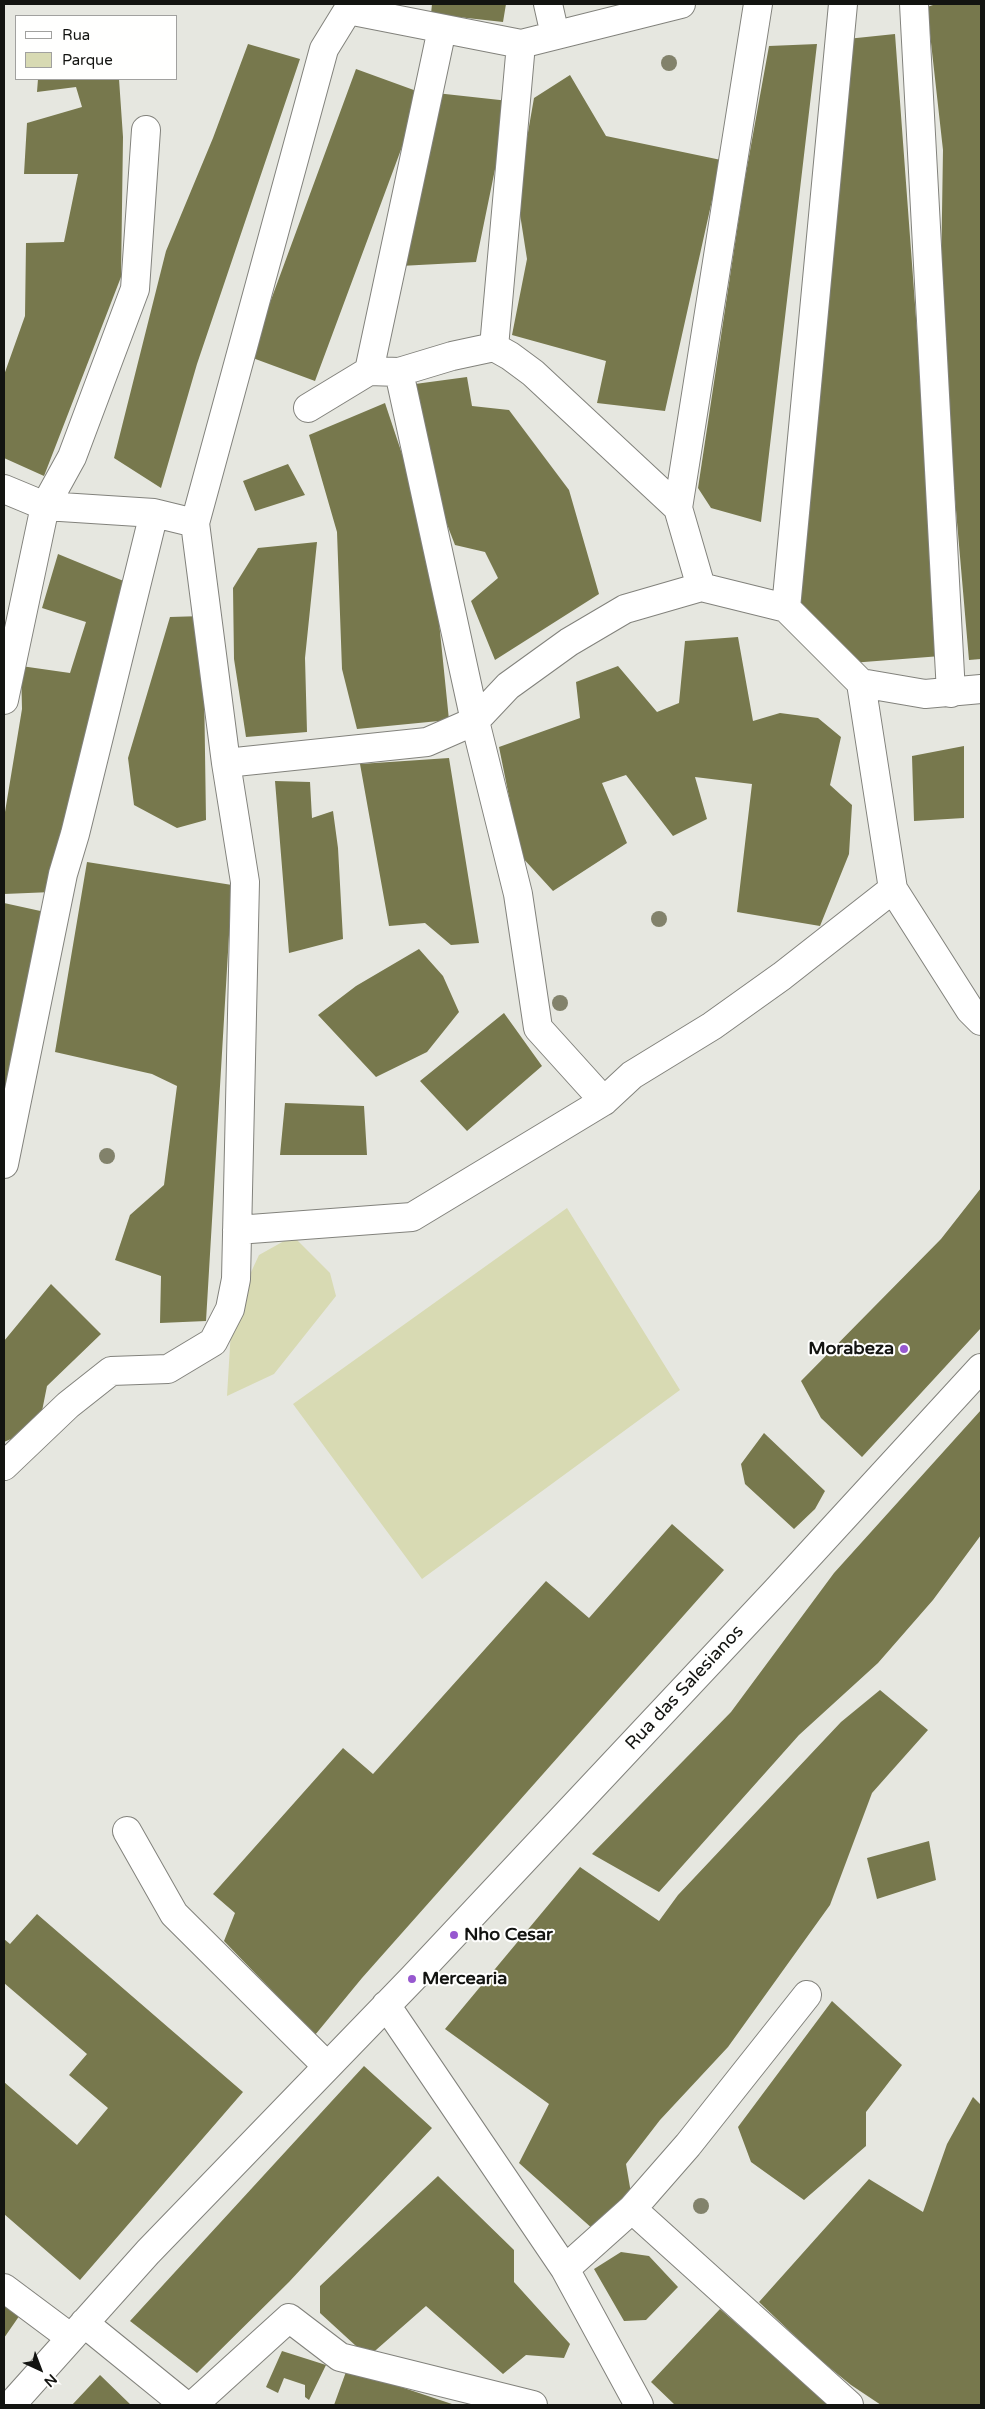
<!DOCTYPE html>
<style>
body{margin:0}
#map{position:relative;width:985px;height:2409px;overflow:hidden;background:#e6e7e0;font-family:"Varela Round",sans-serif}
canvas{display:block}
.frame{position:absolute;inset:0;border:5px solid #131411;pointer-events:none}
.legend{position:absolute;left:15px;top:15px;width:162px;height:65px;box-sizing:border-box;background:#fffffe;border:1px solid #a1a19f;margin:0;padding:6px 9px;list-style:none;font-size:15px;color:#131411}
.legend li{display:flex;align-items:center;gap:10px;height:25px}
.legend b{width:25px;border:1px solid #a1a19f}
.north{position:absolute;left:15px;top:2344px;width:50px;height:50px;-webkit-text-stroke:4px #fffffe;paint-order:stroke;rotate:137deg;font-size:14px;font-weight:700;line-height:20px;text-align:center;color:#131411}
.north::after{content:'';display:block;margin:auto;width:18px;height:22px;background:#131411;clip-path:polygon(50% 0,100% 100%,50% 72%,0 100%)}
</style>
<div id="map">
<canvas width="985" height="2409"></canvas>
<div class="frame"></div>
<ul class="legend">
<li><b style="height:6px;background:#fff"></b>Rua</li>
<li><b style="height:14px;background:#d8dab3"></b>Parque</li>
</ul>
<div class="north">N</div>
</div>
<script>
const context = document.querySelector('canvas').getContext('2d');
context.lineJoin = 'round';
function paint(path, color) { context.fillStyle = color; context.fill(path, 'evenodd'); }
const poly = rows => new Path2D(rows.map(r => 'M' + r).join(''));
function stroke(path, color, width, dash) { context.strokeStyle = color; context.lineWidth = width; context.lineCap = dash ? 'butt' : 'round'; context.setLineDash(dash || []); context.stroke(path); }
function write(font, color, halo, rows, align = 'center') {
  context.font = font + ' "Varela Round",sans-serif'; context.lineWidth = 4; context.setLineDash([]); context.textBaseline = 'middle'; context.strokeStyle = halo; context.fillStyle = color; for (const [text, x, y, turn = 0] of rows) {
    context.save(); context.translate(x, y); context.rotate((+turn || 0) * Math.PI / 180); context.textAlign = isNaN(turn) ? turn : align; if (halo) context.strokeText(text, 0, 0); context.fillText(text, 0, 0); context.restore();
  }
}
paint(poly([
 [567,1208,680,1390,422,1579,293,1404],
 [293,1236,330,1273,336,1296,274,1374,227,1396,232,1313,259,1255]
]), '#d8dab3');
paint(poly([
 [432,4,506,4,503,22,431,14],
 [936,4,981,4,981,659,969,660,951,453,941,277,943,150,927,7],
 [895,34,941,656,851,663,790,600,847,39],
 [248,44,300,59,197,364,161,488,114,458,166,251,213,138],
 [817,44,761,522,711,508,698,488,744,184,769,46],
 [356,69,422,93,315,381,250,357],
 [570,75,606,136,721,160,665,411,597,403,606,361,512,335,527,259,517,195,534,98],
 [38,79,119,79,123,137,121,277,44,476,4,458,4,375,25,316,26,243,64,242,78,174,24,174,27,123,82,107,76,87,37,92],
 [436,93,509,101,476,262,400,266],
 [467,377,472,406,509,410,569,490,599,594,495,660,471,601,498,578,485,552,455,545,431,483,415,384],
 [385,403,417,499,438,612,449,720,357,729,342,669,337,532,309,435],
 [288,464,305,495,255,511,243,481],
 [317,542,305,658,307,732,246,737,234,659,233,588,258,548],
 [58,554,126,582,52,892,4,894,4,818,22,709,21,666,70,673,86,622,42,608],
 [203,616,206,820,177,828,134,805,128,758,170,617],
 [738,637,753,721,780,713,818,718,841,737,830,785,852,805,849,854,820,926,737,912,752,784,695,777,707,819,673,836,626,775,602,783,627,843,553,891,521,856,499,747,580,718,576,682,618,666,657,712,679,703,685,641],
 [964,746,964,818,914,821,912,756],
 [449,758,479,943,451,945,425,923,389,926,360,764],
 [275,781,310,782,312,818,333,811,338,848,343,939,289,953],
 [87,862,232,885,206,1321,160,1323,161,1276,115,1260,130,1215,164,1185,177,1086,152,1074,55,1052],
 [4,903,45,912,4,1145],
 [419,949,443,976,459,1012,427,1052,376,1077,318,1015,356,986],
 [504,1013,542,1066,467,1131,420,1081],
 [285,1103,364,1106,367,1155,280,1155],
 [981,1188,981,1328,862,1457,821,1418,801,1381,941,1239],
 [51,1284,101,1334,47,1386,42,1411,11,1439,4,1442,4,1341],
 [981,1410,981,1535,933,1600,878,1663,799,1735,659,1892,592,1854,731,1712,834,1573],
 [764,1433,825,1491,815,1509,794,1529,745,1484,741,1464],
 [672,1524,724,1570,362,1978,315,2035,224,1941,235,1913,213,1894,343,1748,373,1774,546,1581,589,1618],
 [880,1690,928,1730,872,1793,830,1905,728,2047,660,2120,626,2164,631,2193,594,2230,519,2163,549,2104,445,2029,580,1867,659,1921,678,1895,841,1722],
 [929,1841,936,1880,877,1899,867,1858],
 [37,1914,243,2092,80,2280,4,2214,4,2082,77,2145,108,2108,69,2075,87,2054,4,1983,4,1939,10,1944],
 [832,2001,902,2065,866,2112,866,2146,804,2200,751,2162,738,2127],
 [364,2066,432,2128,289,2282,197,2373,130,2321],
 [973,2097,981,2105,981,2405,881,2405,851,2385,819,2359,759,2302,869,2179,923,2212,947,2144],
 [438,2176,514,2250,514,2282,570,2344,564,2358,526,2355,503,2374,426,2306,368,2357,320,2313,320,2286],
 [621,2252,649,2256,678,2287,646,2320,624,2321,594,2269],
 [4,2300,22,2312,4,2338],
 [720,2309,830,2405,675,2405,651,2382],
 [282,2351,326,2365,309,2400,305,2397,305,2385,284,2378,278,2393,266,2387],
 [347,2369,455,2405,334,2405],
 [100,2375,131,2405,72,2405]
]), '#77784d');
const minor = poly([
 [548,4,555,35],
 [914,4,951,693],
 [494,347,521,44],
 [369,371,442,29],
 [399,372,475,721,518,894,538,1028,604,1101],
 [308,408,369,371,399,372,452,356,494,347,510,356,533,373,678,508,701,587,786,608,861,683,925,694,981,689],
 [4,489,45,506,154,513,195,523,226,763,245,882,236,1279,230,1309,213,1342,168,1369,111,1371,68,1405,4,1466],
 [678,508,758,4],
 [195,523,324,49,348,10,521,44,681,4],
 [786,608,843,4],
 [861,683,893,889,970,1010,981,1021],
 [4,700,45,506,72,457,135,289,146,130],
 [226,763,427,742,475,721,508,686,569,642,625,609,701,587],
 [4,1164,63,874,75,834,154,513],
 [237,1230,412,1217,604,1101,632,1075,712,1026,782,976,893,889],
 [127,1831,174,1914,327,2066],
 [386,2005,565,2269,639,2405],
 [632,2209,849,2405],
 [565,2269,632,2209,688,2145,807,1995],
 [4,2288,71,2338],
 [84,2323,185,2405],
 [11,2405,148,2252,412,1979,777,1590,981,1368],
 [193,2405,289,2318,340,2357,533,2405]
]);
stroke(minor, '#82827c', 30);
stroke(minor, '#fff', 28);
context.fillStyle = '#82826b';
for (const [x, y] of [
 [669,63],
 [659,919],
 [560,1003],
 [107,1156],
 [701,2206]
]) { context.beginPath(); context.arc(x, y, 8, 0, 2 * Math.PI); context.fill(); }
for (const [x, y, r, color] of [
 [904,1349,5,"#9758cf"],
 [454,1935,5,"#9758cf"],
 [412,1979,5,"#9758cf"]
]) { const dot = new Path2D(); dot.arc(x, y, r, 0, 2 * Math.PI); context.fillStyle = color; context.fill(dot); stroke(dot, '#fffffe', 2); }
write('bold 18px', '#131411', '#fffffe', [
 ["Morabeza",894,1349,"right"],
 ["Nho Cesar",464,1935],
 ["Mercearia",422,1979]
], 'left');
write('18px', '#131411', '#fffffe', [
 ["Rua das Salesianos",685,1688,-47]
]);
</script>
